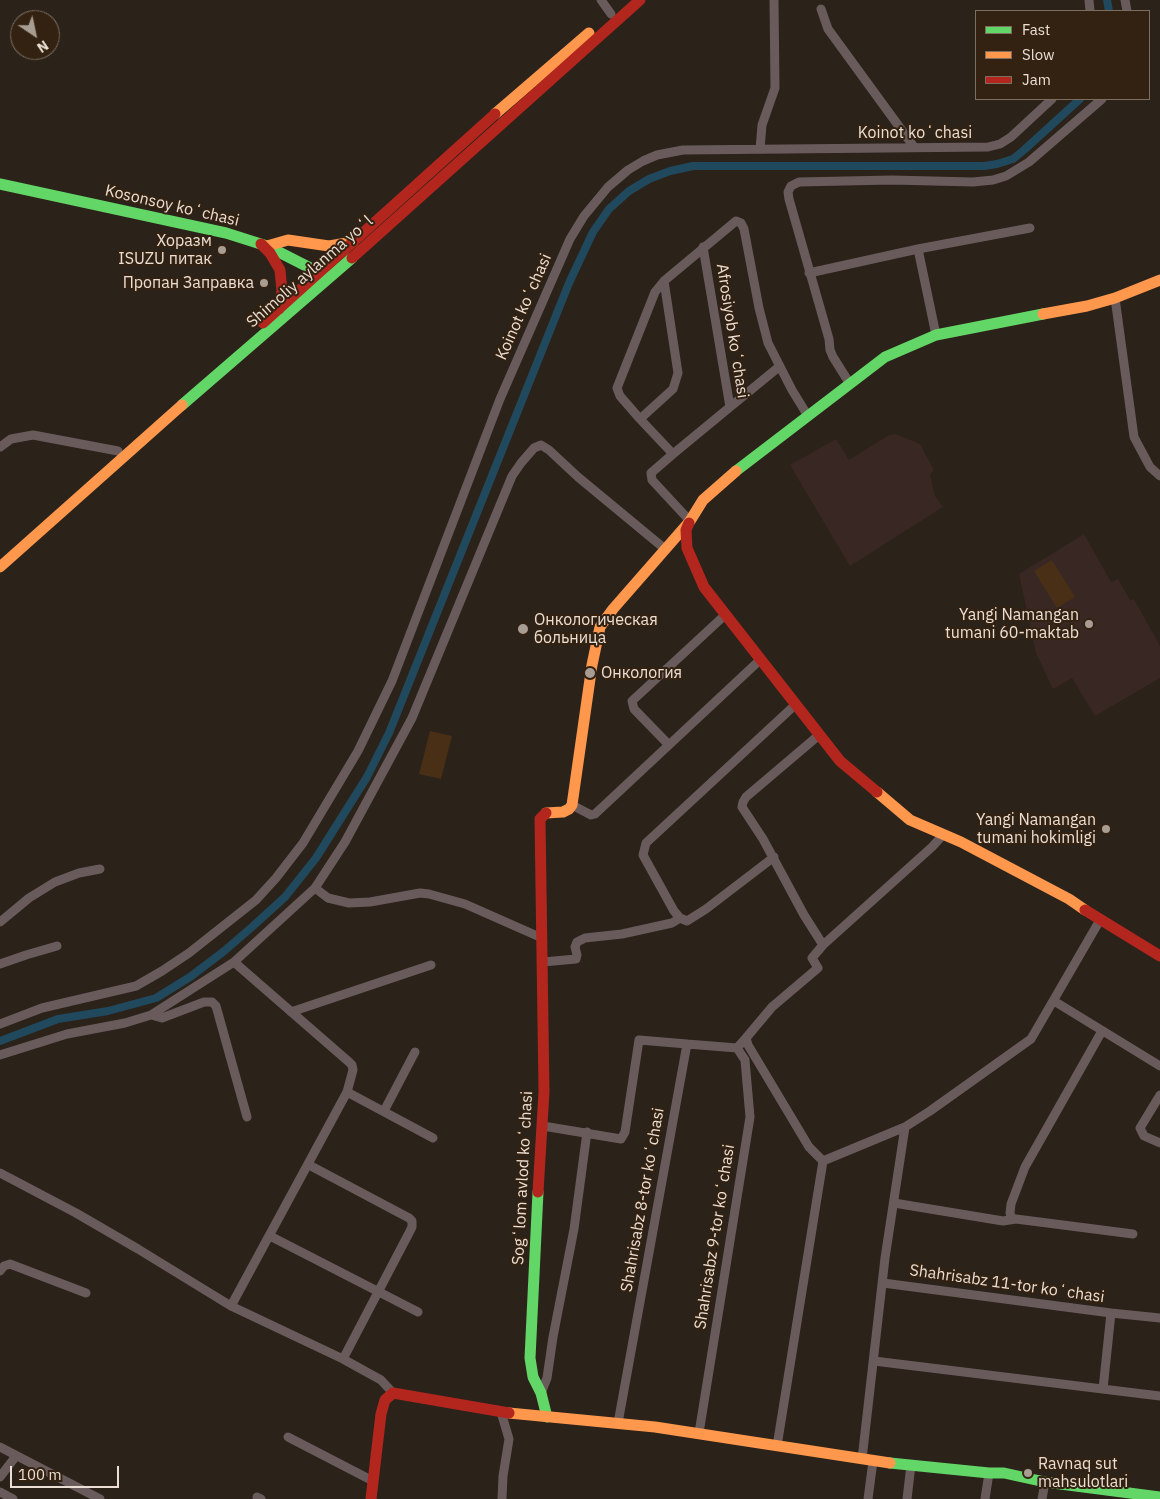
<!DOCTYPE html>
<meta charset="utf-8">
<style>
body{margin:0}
#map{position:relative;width:1160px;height:1499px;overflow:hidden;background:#2b2219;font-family:"IBM Plex Sans",sans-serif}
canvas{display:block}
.legend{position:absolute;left:975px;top:10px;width:175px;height:90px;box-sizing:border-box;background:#321;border:1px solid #7d6e5f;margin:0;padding:6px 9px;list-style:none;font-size:15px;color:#ebdfd5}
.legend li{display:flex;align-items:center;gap:10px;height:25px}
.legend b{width:25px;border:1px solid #7d6e5f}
.north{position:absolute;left:10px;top:10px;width:50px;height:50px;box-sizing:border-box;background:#321;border:1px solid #7d6e5f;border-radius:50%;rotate:146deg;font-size:14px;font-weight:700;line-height:20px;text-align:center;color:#ebdfd5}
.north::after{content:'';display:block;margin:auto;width:18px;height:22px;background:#a89d93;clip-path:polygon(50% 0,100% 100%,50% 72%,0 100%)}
.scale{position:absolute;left:10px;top:1466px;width:109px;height:22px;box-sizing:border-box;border:2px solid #ebdfd5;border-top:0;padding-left:6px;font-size:15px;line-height:18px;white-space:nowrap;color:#ebdfd5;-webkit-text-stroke:4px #321;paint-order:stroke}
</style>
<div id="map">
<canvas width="1160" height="1499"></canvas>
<ul class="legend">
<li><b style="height:6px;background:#63d668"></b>Fast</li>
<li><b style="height:6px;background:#ff974d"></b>Slow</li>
<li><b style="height:6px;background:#b3261e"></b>Jam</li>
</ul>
<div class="north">N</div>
<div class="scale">100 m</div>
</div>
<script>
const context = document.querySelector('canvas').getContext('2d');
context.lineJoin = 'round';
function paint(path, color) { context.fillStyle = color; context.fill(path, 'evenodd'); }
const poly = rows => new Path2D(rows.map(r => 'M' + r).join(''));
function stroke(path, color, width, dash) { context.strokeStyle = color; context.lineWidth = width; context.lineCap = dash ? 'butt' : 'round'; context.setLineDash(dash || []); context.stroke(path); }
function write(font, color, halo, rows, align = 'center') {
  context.font = font + ' "IBM Plex Sans",sans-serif'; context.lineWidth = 4; context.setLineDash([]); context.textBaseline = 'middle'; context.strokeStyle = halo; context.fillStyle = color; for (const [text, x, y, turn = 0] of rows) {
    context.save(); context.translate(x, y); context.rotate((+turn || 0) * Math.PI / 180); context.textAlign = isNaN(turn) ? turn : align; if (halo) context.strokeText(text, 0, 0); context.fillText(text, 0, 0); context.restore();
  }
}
paint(poly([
 [896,434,920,444,934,470,930,475,935,496,943,507,850,566,790,465,836,439,849,460,889,435],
 [1084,534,1111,582,1118,579,1130,600,1134,599,1160,646,1160,678,1095,716,1072,678,1053,689,1036,653,1019,574]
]), '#392723');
paint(poly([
 [1052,560,1075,597,1057,608,1034,571],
 [430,731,452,736,441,779,419,774]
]), '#482f16');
stroke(poly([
 [1107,0,1109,11],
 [0,1041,58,1019,108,1011,156,998,190,977,223,952,252,927,285,897,316,858,367,777,389,733,569,283,593,232,609,209,629,191,649,179,670,171,693,166,984,166,997,164,1013,159,1024,150,1080,99]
]), '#21495d', 8);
stroke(poly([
 [601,0,611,14],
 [1089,0,1090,11],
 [1125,0,1127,11],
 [821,9,828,29,914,147],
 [760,149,762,125,775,88,774,0],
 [918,249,936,335],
 [809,273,918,249,1030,228],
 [1115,298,1134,437,1150,467,1160,476],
 [850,384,833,357,830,350,829,339,789,199,788,192,791,186,799,182,892,180,973,182,993,180,1006,176,1029,162,1102,99],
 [730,407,780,366],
 [640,419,620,396,617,388,655,292,664,281],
 [0,447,11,439,33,435,118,451],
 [673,454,730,407,703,247],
 [690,521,652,480,651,473,673,454,640,419,673,389,678,373,664,281,736,221,741,223,744,229,759,308,768,343,792,390,808,416],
 [819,735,746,797,743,802,742,807,763,839,804,915,823,945],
 [669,745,634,709,632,701,725,615],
 [572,805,591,815,595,814,761,659],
 [774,857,706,909,687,921,680,918,674,911,643,855,646,843,795,705],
 [315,888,328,898,349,903,370,902,420,893,429,894,465,904,542,938],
 [0,922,29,898,55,882,79,873,100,869],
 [543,962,576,959,577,955,575,947,577,942,585,938,622,934,672,923,680,918],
 [0,964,26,955,57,946],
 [1054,1001,1160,1066],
 [291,1012,431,965],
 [151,1015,162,1018,204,1002,212,1002,216,1006,247,1117],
 [0,1024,42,1008,136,986,162,971,189,953,256,900,276,878,303,843,358,751,392,681,500,399,570,239,584,216,608,187,628,170,643,161,657,155,683,150,988,147,1000,144,1011,137,1052,99],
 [0,1055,67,1034,125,1023,151,1015,234,962,315,888,345,842,412,718,512,476,521,463,534,448,541,445,549,450,578,477,665,549],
 [347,1092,433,1138],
 [1160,1095,1140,1128,1144,1136,1160,1143],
 [384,1111,415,1052],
 [543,1126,621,1139,625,1132,639,1040,687,1044],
 [823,1161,809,1147,748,1045,746,1038,772,1007,818,968,812,958,823,945,932,847,943,835],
 [823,1161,905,1127,930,1111,1031,1039,1100,920],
 [309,1165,409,1218,412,1221,412,1227,409,1233,343,1359],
 [0,1173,76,1213,138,1249,231,1306,343,1359,381,1380,393,1393],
 [894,1203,1003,1221,1016,1219,1133,1234],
 [1012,1219,1010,1213,1011,1204,1025,1167,1102,1031],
 [270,1236,418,1312],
 [0,1271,4,1266,10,1264,86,1293],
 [883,1283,1111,1313,1103,1389],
 [231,1306,347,1092,353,1070,352,1065,349,1062,234,962],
 [1111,1313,1160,1318],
 [874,1361,1160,1396],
 [541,1393,547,1378,553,1337,574,1229,587,1132],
 [501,1412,509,1439,503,1476,502,1499],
 [618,1423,687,1044,737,1048,746,1038],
 [699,1433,750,1117,745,1060,737,1048],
 [288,1437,373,1481],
 [777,1446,823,1161],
 [0,1447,100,1499],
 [862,1459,885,1258,905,1127],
 [0,1477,16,1456],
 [0,1492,13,1499],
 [257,1497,261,1499],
 [868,1499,873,1461],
 [907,1499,911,1465],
 [985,1499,989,1473],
 [1042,1499,1045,1482]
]), '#695b5c', 9);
stroke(poly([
 [0,184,226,233,267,246,326,276],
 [182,405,352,258],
 [736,471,885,357,936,335,1043,314],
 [538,1192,530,1358,533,1377,541,1393,547,1417],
 [890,1463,989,1473,1004,1473,1045,1482,1160,1497]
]), '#63d668', 11);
stroke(poly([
 [495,114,589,33],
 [267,246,288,240,329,246,353,242],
 [1043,314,1087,306,1115,298,1160,280],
 [0,567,182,405],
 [877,792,910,820,961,842,1069,899,1085,910],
 [546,813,563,812,569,809,572,805,592,665,600,627,613,609,690,521,703,500,736,471],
 [509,1413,655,1427,890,1463]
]), '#ff974d', 11);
stroke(poly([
 [261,244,270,253,280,270,282,291,279,309],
 [352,258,640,0],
 [263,323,495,114],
 [689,523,686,530,687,548,704,587,840,761,877,792],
 [1085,910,1160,956],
 [538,1192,544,1092,540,819,546,813],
 [371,1499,381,1414,385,1400,393,1393,509,1413]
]), '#b3261e', 11);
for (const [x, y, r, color] of [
 [222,250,5,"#a89d93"],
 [264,283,5,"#a89d93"],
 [1089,624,5,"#a89d93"],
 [523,629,6,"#a89d93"],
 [590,673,6,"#a89d93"],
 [1106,829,5,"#a89d93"],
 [1028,1473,5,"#a89d93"]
]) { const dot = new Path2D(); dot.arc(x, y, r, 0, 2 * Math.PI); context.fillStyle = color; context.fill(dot); stroke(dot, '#321', 2); }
write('16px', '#ebdfd5', '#321', [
 ["Koinot koʻchasi",915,133],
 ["Kosonsoy koʻchasi",172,206,13],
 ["Shimoliy aylanma yoʻl",310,272,-41],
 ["Koinot koʻchasi",524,307,-66],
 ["Afrosiyob koʻchasi",732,331,81],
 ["Sogʻlom avlod koʻchasi",523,1178,-87],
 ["Shahrisabz 8-tor koʻchasi",643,1200,-80],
 ["Shahrisabz 9-tor koʻchasi",715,1237,-81],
 ["Shahrisabz 11-tor koʻchasi",1007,1284,8]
]);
write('16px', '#ebdfd5', '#321', [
 ["Хоразм",212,241],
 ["ISUZU питак",212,259],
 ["Пропан Заправка",254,283],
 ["Yangi Namangan",1079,615],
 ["tumani 60-maktab",1079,633],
 ["Онкологическая",534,620,"left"],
 ["больница",534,638,"left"],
 ["Онкология",601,673,"left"],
 ["Yangi Namangan",1096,820],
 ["tumani hokimligi",1096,838],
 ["Ravnaq sut",1038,1464,"left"],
 ["mahsulotlari",1038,1482,"left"]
], 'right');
</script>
